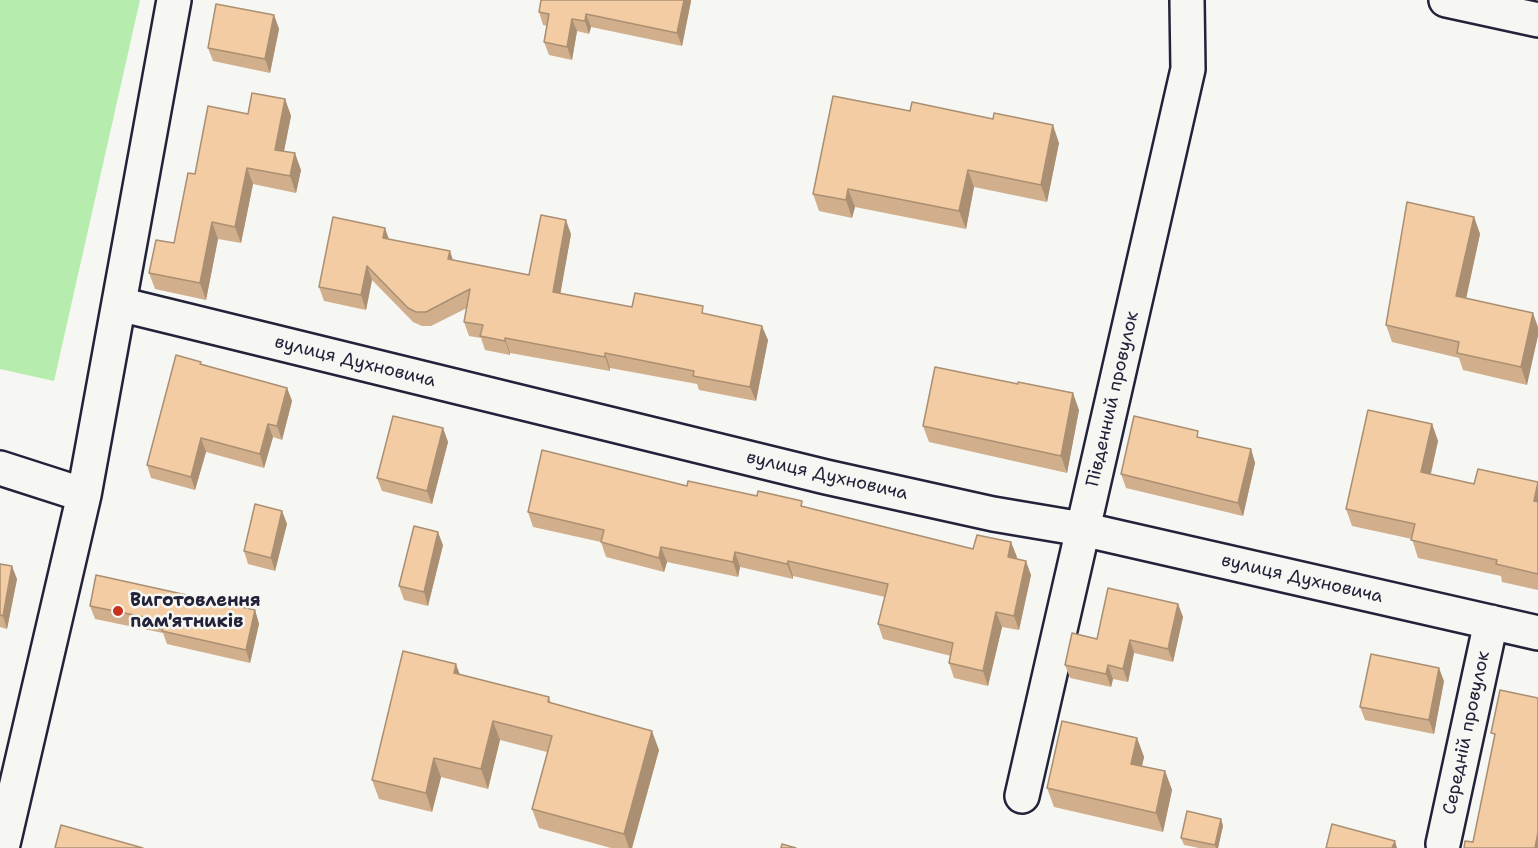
<!DOCTYPE html>
<meta charset="utf-8">
<style>
body{margin:0}
canvas{display:block;background:#f6f6f2}
</style>
<canvas width="1538" height="848"></canvas>
<script>
const context = document.querySelector('canvas').getContext('2d');
context.lineJoin = 'round';
function paint(path, color) { context.fillStyle = color; context.fill(path, 'evenodd'); }
const poly = rows => new Path2D(rows.map(r => 'M' + r).join(''));
function stroke(path, color, width, dash) { context.strokeStyle = color; context.lineWidth = width; context.lineCap = dash ? 'butt' : 'round'; context.setLineDash(dash || []); context.stroke(path); }
function write(font, color, halo, rows, align = 'center') {
  context.font = font + ' "Shantell Sans",sans-serif'; context.lineWidth = 5; context.setLineDash([]); context.textBaseline = 'middle'; context.strokeStyle = halo; context.fillStyle = color; for (const [text, x, y, turn = 0] of rows) {
    context.save(); context.translate(x, y); context.rotate((+turn || 0) * Math.PI / 180); context.textAlign = isNaN(turn) ? turn : align; if (halo) context.strokeText(text, 0, 0); context.fillText(text, 0, 0); context.restore();
  }
}
paint(poly([
 [0,0,140,0,54,381,0,369]
]), '#b6ecae');
const street = poly([
 [119,304,826,477,993,514,1082,529,1538,633],
 [0,468,84,495],
 [1022,796,1188,69,1187,0],
 [1443,844,1491,622],
 [2,848,84,495,174,0]
]);
const secondary = poly([
 [1446,0,1538,20]
]);
stroke(street, '#22223b', 38);
stroke(secondary, '#22223b', 38);
stroke(street, '#f6f6f2', 33);
stroke(secondary, '#f6f6f2', 33);
paint(poly([
 [541,0,691,0,691,1,682,46,591,27,589,34,577,31,572,60,549,55,544,42,547,26,543,25,539,12],
 [274,15,279,29,270,73,213,61,208,48],
 [285,99,291,116,284,151,301,170,296,193,253,184,241,243,218,239,206,300,155,289,149,273,174,243,195,174,248,114],
 [1059,143,1047,202,974,187,966,229,855,207,852,218,819,211,813,194],
 [1474,217,1480,234,1466,298,1533,313,1527,385,1463,370,1459,358,1392,342,1386,325],
 [571,234,560,294,632,307,706,314,768,340,756,401,699,390,697,384,610,368,610,371,510,353,510,355,485,350,481,338,469,336,464,322,467,308,431,326,422,326,413,322,372,280,366,310,324,301,319,287,390,239,453,260,529,275],
 [202,365,287,388,292,401,282,440,273,437,264,468,206,452,195,490,151,478,147,465],
 [1079,410,1067,473,929,442,923,426],
 [1432,424,1438,441,1431,474,1474,484,1538,482,1538,590,1502,582,1501,576,1418,558,1412,539,1352,526,1346,509],
 [443,428,448,442,432,504,382,491,377,478],
 [1200,438,1251,449,1255,463,1243,516,1126,488,1121,474],
 [804,507,973,549,1017,557,1016,558,1031,575,1019,630,1002,627,988,686,954,678,949,663,951,656,883,639,878,624,885,597,793,576,793,579,740,567,738,577,667,562,664,572,606,557,601,542,533,527,528,512],
 [282,511,287,524,275,571,248,564,244,551],
 [443,545,428,606,404,600,399,586],
 [0,564,17,579,7,629,0,627],
 [1178,604,1183,617,1173,662,1134,653,1128,682,1113,679,1111,687,1070,678,1065,665,1097,639],
 [90,606,255,610,259,624,250,663,167,644,163,633,95,619],
 [460,674,549,697,551,703,659,750,632,848,611,848,539,828,532,809,547,752,500,740,488,789,441,777,432,812,379,799,372,780],
 [1444,681,1434,734,1365,720,1360,707],
 [1137,738,1144,757,1142,766,1165,771,1172,790,1163,832,1054,807,1047,788],
 [1221,819,1223,826,1218,848,1199,848,1184,845,1181,838]
]), '#d1af8c');
paint(poly([
 [684,0,691,0,691,1,682,46,677,33],
 [586,14,591,27,589,34,585,21],
 [274,15,279,29,270,73,265,59],
 [572,19,577,31,572,60,567,47],
 [285,99,291,116,281,166,275,150],
 [1053,125,1059,143,1047,202,1041,185],
 [295,153,301,170,296,193,290,176],
 [247,168,253,184,241,243,235,227],
 [968,170,974,187,966,229,959,211],
 [848,189,855,207,852,218,846,200],
 [1474,217,1480,234,1463,313,1456,296],
 [566,220,571,234,558,307,553,292],
 [212,222,218,239,206,300,200,283],
 [385,228,390,242,383,238],
 [450,251,455,266,448,259],
 [367,266,372,280,366,310,361,295],
 [1533,313,1538,327,1538,336,1527,385,1521,367],
 [762,326,768,340,756,401,750,387],
 [505,338,510,353,510,355,505,341],
 [605,353,610,368,610,371,605,357],
 [287,388,292,401,282,440,277,426],
 [1073,393,1079,410,1067,473,1061,456],
 [268,424,273,437,264,468,260,454],
 [1432,424,1438,441,1427,489,1421,472],
 [443,428,448,442,432,504,427,491],
 [201,438,206,452,195,490,191,477],
 [1251,449,1255,463,1243,516,1238,503],
 [1538,483,1538,512,1534,501],
 [282,511,287,524,275,571,271,558],
 [438,532,443,545,428,606,424,592],
 [1011,542,1017,557,1013,571,1008,557],
 [661,547,667,562,664,572,659,558],
 [735,552,740,567,738,577,733,562],
 [788,561,793,576,793,579,787,564],
 [1026,561,1031,575,1019,630,1014,616],
 [12,566,17,579,7,629,3,616],
 [1178,604,1183,617,1173,662,1168,649],
 [255,610,259,624,250,663,246,650],
 [996,612,1002,627,988,686,983,671],
 [1130,640,1134,653,1128,682,1123,669],
 [456,664,463,683,454,673],
 [1108,665,1113,679,1111,687,1106,674],
 [1439,668,1444,681,1434,734,1429,720],
 [493,721,500,740,488,789,481,769],
 [652,731,659,750,632,848,629,848,624,834],
 [1137,738,1144,757,1138,783,1131,764],
 [434,758,441,777,432,812,426,793],
 [1165,771,1172,790,1163,832,1156,813],
 [1221,819,1223,826,1218,848,1216,848,1215,845],
 [1538,832,1538,848,1535,848],
 [1395,841,1397,848,1392,848]
]), '#aa8f72');
const building = poly([
 [541,0,684,0,677,33,586,14,585,21,572,19,567,47,544,42,549,14,539,12,541,0],
 [216,4,274,15,265,59,208,48,216,4],
 [252,93,285,99,275,150,295,153,290,176,247,168,235,227,212,222,200,283,149,273,156,240,174,243,188,173,195,174,208,106,248,114,252,93],
 [833,96,910,111,912,102,993,119,994,113,1053,125,1041,185,968,170,959,211,848,189,846,200,813,194,833,96],
 [1407,202,1474,217,1456,296,1533,313,1521,367,1457,353,1459,342,1386,325,1407,202],
 [541,215,566,220,553,292,632,307,635,293,703,306,702,313,762,326,750,387,693,376,694,371,605,353,605,357,505,338,505,341,480,336,483,325,464,322,470,289,426,312,416,312,408,308,367,266,361,295,319,287,333,217,385,228,383,238,450,251,448,259,529,275,541,215],
 [176,355,201,362,200,364,287,388,277,426,268,424,260,454,201,438,191,477,147,465,176,355],
 [935,367,1018,384,1018,382,1073,393,1061,456,923,426,935,367],
 [1368,410,1432,424,1421,472,1474,484,1478,469,1538,482,1534,501,1538,502,1538,574,1496,564,1497,560,1411,540,1415,524,1346,509,1368,410],
 [393,416,443,428,427,491,377,478,393,416],
 [1134,416,1198,431,1197,437,1251,449,1238,503,1121,474,1134,416],
 [542,450,687,486,688,481,757,496,758,491,802,501,801,506,973,549,977,535,1011,542,1008,557,1026,561,1014,616,996,612,983,671,949,663,953,643,878,624,888,584,788,561,787,564,735,552,733,562,661,547,659,558,601,542,604,530,528,512,542,450],
 [255,504,282,511,271,558,244,551,255,504],
 [414,526,438,532,424,592,399,586,414,526],
 [0,564,12,566,3,616,0,615,0,564],
 [96,575,255,610,246,650,162,631,164,621,90,606,96,575],
 [1108,588,1178,604,1168,649,1130,640,1123,669,1108,665,1106,674,1065,665,1072,633,1097,639,1108,588],
 [403,651,456,664,454,673,549,697,548,702,652,731,624,834,532,809,552,736,493,721,481,769,434,758,426,793,372,780,403,651],
 [1371,654,1439,668,1429,720,1360,707,1371,654],
 [1500,690,1538,698,1538,832,1535,848,1464,848,1465,841,1473,842,1495,734,1491,733,1500,690],
 [1062,721,1137,738,1131,764,1165,771,1156,813,1047,788,1062,721],
 [1187,811,1221,819,1215,845,1181,838,1187,811],
 [1332,824,1395,841,1392,848,1326,848,1332,824],
 [61,825,143,848,55,848,61,825],
 [782,844,796,848,781,848,782,844]
]);
paint(building, '#f3cca3');
stroke(building, '#aa8f72', 1.5);
for (const [x, y, r, color] of [
 [118,611,6,"#c8321e"]
]) { const dot = new Path2D(); dot.arc(x, y, r, 0, 2 * Math.PI); context.fillStyle = color; context.fill(dot); stroke(dot, '#f6f6f2', 2); }
write('18px', '#22223b', '#f6f6f2', [
 ["вулиця Духновича",355,362,14],
 ["Південний провулок",1113,399,-77],
 ["вулиця Духновича",827,476,13],
 ["вулиця Духновича",1302,579,13],
 ["Середній провулок",1467,733,-78]
]);
write('bold 18px', '#22223b', '#f6f6f2', [
 ["Виготовлення",130,601],
 ["пам'ятників",130,622]
], 'left');
</script>
